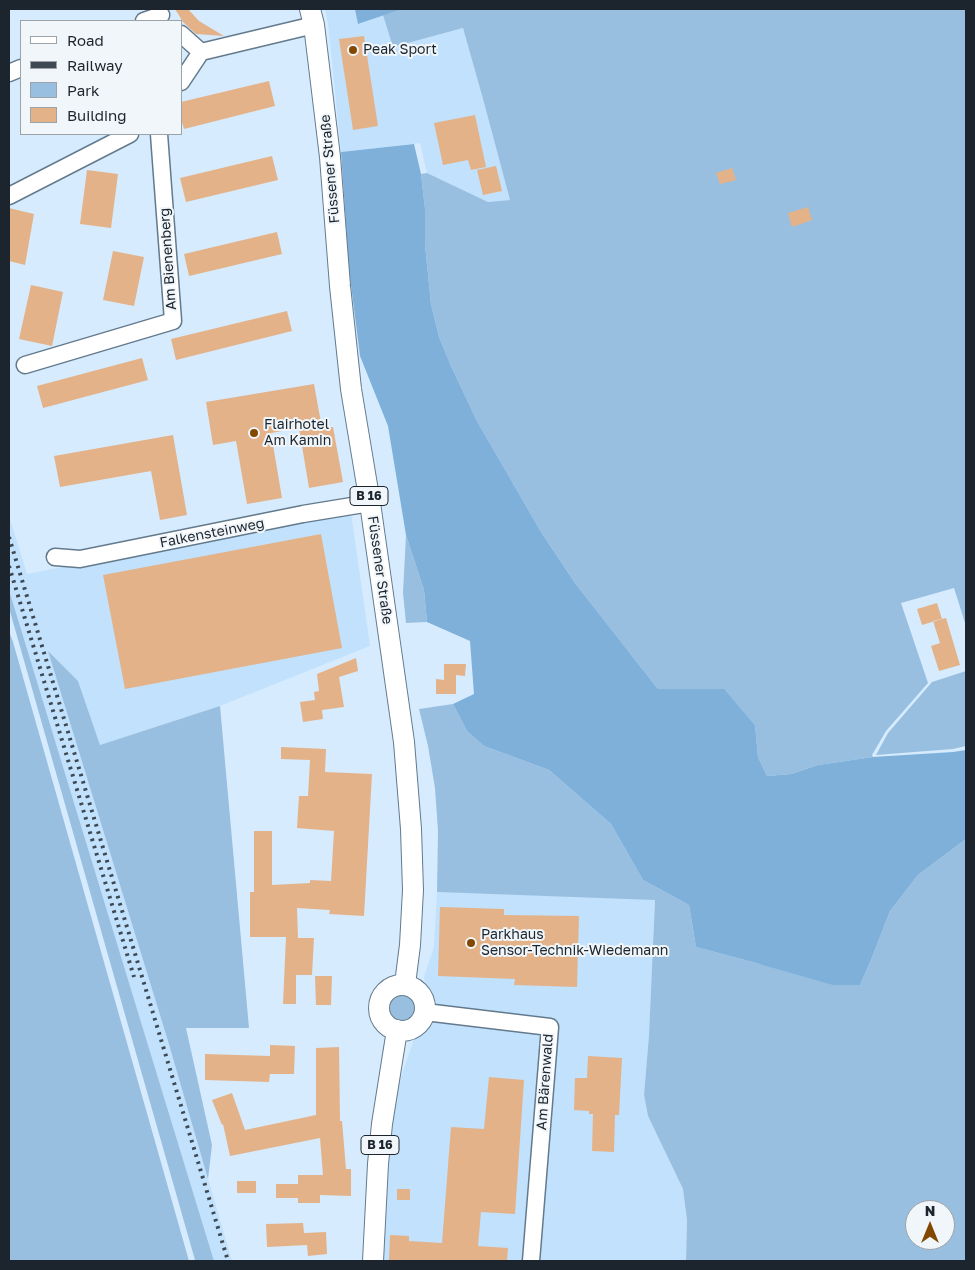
<!DOCTYPE html>
<meta charset="utf-8">
<style>
body{margin:0}
#map{position:relative;width:975px;height:1270px;overflow:hidden;background:#d6ebfd;font-family:"Golos Text",sans-serif}
canvas{display:block}
.frame{position:absolute;inset:0;border:10px solid #1c252d;pointer-events:none}
.legend{position:absolute;left:20px;top:20px;width:162px;height:115px;box-sizing:border-box;background:#f0f6fa;border:1px solid #9ba2a8;margin:0;padding:6px 9px;list-style:none;font-size:15px;color:#1c252d}
.legend li{display:flex;align-items:center;gap:10px;height:25px}
.legend b{width:25px;border:1px solid #9ba2a8}
.north{position:absolute;left:905px;top:1200px;width:50px;height:50px;box-sizing:border-box;background:#f0f6fa;border:1px solid #9ba2a8;border-radius:50%;rotate:0deg;font-size:14px;font-weight:700;line-height:20px;text-align:center;color:#1c252d}
.north::after{content:'';display:block;margin:auto;width:18px;height:22px;background:#834800;clip-path:polygon(50% 0,100% 100%,50% 72%,0 100%)}
</style>
<div id="map">
<canvas width="975" height="1270"></canvas>
<div class="frame"></div>
<ul class="legend">
<li><b style="height:6px;background:#fff"></b>Road</li>
<li><b style="height:6px;background:#3e4953"></b>Railway</li>
<li><b style="height:14px;background:#99bfe0"></b>Park</li>
<li><b style="height:14px;background:#e4b288"></b>Building</li>
</ul>
<div class="north">N</div>
</div>
<script>
const context = document.querySelector('canvas').getContext('2d');
context.lineJoin = 'round';
function paint(path, color) { context.fillStyle = color; context.fill(path, 'evenodd'); }
const poly = rows => new Path2D(rows.map(r => 'M' + r).join(''));
function stroke(path, color, width, dash) { context.strokeStyle = color; context.lineWidth = width; context.lineCap = dash ? 'butt' : 'round'; context.setLineDash(dash || []); context.stroke(path); }
function write(font, color, halo, rows, align = 'center') {
  context.font = font + ' "Golos Text",sans-serif'; context.lineWidth = 4; context.setLineDash([]); context.textBaseline = 'middle'; context.strokeStyle = halo; context.fillStyle = color; for (const [text, x, y, turn = 0] of rows) {
    context.save(); context.translate(x, y); context.rotate((+turn || 0) * Math.PI / 180); context.textAlign = isNaN(turn) ? turn : align; if (halo) context.strokeText(text, 0, 0); context.fillText(text, 0, 0); context.restore();
  }
}
paint(poly([
 [325,9,355,9,359,24,383,15,393,47,463,28,483,99,510,200,488,202,427,173,420,143,341,152,328,23],
 [351,513,370,646,220,706,100,745,78,681,49,653,168,1041,232,1261,214,1261,9,590,9,516,27,574,231,534],
 [437,892,655,899,649,1035,644,1095,648,1116,683,1189,687,1220,686,1261,374,1261,397,1089,414,1039,420,1032,428,1027,434,1020,436,1010,435,998,425,983,424,977,434,947]
]), '#c1e1fc');
paint(poly([
 [402,9,966,9,966,626,954,588,901,603,928,683,886,731,872,755,873,757,818,765,791,774,767,776,758,757,755,725,724,690,658,689,575,583,541,532,477,421,451,366,439,337,431,304,425,245,425,209,421,174,427,173,488,202,510,200,483,99,463,28,393,47,383,15],
 [406,535,424,590,427,622,406,623,403,593],
 [9,590,214,1261,195,1261,195,1260,9,608],
 [9,631,13,642,189,1261,9,1261],
 [48,651,78,681,100,745,220,706,249,1028,186,1028,212,1145,208,1179,168,1041],
 [966,671,966,746,953,749,876,755,888,733,932,682],
 [453,704,467,731,484,746,549,770,611,824,643,880,689,905,696,947,756,963,860,985,871,960,890,911,918,875,966,839,966,1261,686,1261,687,1220,683,1189,648,1116,644,1095,649,1035,655,900,437,892,438,831,435,788,428,746,419,709],
 [915,1210,945,1210,945,1240,915,1240],
 '389 1008a14 14 0 1 1 28 0a14 14 0 1 1-28 0Z'
]), '#99bfe0');
paint(poly([
 [355,9,402,9,358,24],
 [414,144,421,174,425,209,425,245,431,304,439,337,451,366,477,421,541,532,575,583,658,689,724,689,755,725,758,757,767,776,791,774,818,765,873,757,953,752,966,750,966,839,918,875,890,911,871,960,860,985,833,985,756,963,696,947,689,905,643,880,611,824,549,770,484,746,467,731,453,704,474,694,470,641,427,622,424,590,406,535,388,426,360,356,349,269,341,152]
]), '#7eb0da');
paint(poly([
 [175,9,188,9,199,21,224,36,196,34,183,22],
 [364,36,378,126,353,130,339,39],
 [269,81,275,106,184,129,181,119,181,102],
 [475,115,486,167,471,170,468,160,443,165,434,123],
 [272,156,278,180,186,202,180,178],
 [496,166,502,191,483,195,477,170],
 [732,168,736,180,720,184,716,173],
 [87,170,118,174,111,228,80,224],
 [808,207,812,220,792,227,788,213],
 [9,208,34,214,25,265,9,261],
 [277,232,282,254,189,276,184,254],
 [113,251,144,257,134,306,103,300],
 [31,285,63,292,52,346,19,339],
 [287,311,292,331,176,360,171,339],
 [142,358,148,380,43,408,37,386],
 [314,384,322,428,333,427,343,482,309,488,299,428,271,433,282,498,247,504,236,441,213,445,206,402],
 [173,435,187,515,160,520,151,471,60,487,54,456],
 [321,534,342,648,125,689,103,575],
 [937,603,942,619,922,625,917,609],
 [946,618,960,665,939,671,931,646,940,643,933,621],
 [356,658,358,671,339,677,344,707,322,710,323,719,303,722,300,702,315,700,314,692,319,691,317,674],
 [444,664,466,664,465,676,456,675,456,694,436,694,436,679,444,680],
 [281,747,326,749,325,772,372,774,364,916,329,914,330,910,297,908,298,938,314,938,312,975,296,975,296,1004,283,1004,286,937,250,937,250,892,254,892,254,831,272,831,272,885,310,883,310,880,331,881,334,831,297,828,299,796,308,796,310,760,281,759],
 [440,907,504,909,504,915,579,916,577,987,514,985,515,979,438,976],
 [315,976,332,976,331,1005,316,1005],
 [270,1045,295,1046,294,1074,270,1074,269,1082,205,1080,205,1054,270,1056],
 [339,1047,340,1121,342,1121,346,1169,351,1169,351,1196,320,1195,320,1203,298,1203,298,1198,276,1198,276,1184,298,1184,298,1175,323,1175,320,1138,230,1156,223,1124,222,1125,212,1100,232,1093,245,1130,316,1115,316,1048],
 [588,1056,622,1058,619,1115,615,1115,614,1152,592,1151,593,1114,589,1114,589,1111,574,1110,575,1078,587,1078],
 [489,1077,524,1080,515,1214,481,1212,478,1246,508,1248,507,1261,389,1261,390,1235,409,1236,409,1241,442,1243,451,1127,484,1129],
 [237,1181,256,1181,256,1193,237,1193],
 [397,1189,410,1189,410,1200,397,1200],
 [303,1223,304,1233,326,1232,327,1254,308,1256,307,1245,267,1247,266,1224]
]), '#e4b288');
const minor = poly([
 [144,21,161,15],
 [181,34,201,52],
 [9,73,21,68],
 [181,82,201,52,314,25],
 [9,196,130,134],
 [25,365,173,321,159,134],
 [55,557,80,559,303,514,370,503],
 [425,1012,550,1027,531,1261]
]);
const major = poly([
 [310,9,314,25,330,157,340,286,351,389,370,503,404,742,411,829,413,890,410,945,405,984],
 '379 1008a23 23 0 1 1 46 0a23 23 0 1 1-46 0Z',
 [373,1261,378,1164,382,1124,397,1030]
]);
stroke(minor, '#637a8d', 19);
stroke(major, '#637a8d', 22);
stroke(minor, '#fff', 16);
stroke(major, '#fff', 20);
stroke(poly([
 [9,537,228,1261],
 [9,566,134,977]
]), '#3e4953', 4, [2.5, 5]);
for (const [x, y, r, color] of [
 [353,50,5,"#834800"],
 [254,433,5,"#834800"],
 [471,943,5,"#834800"]
]) { const dot = new Path2D(); dot.arc(x, y, r, 0, 2 * Math.PI); context.fillStyle = color; context.fill(dot); stroke(dot, '#f0f6fa', 2); }
for (const [x, y, w] of [
 [369,496,38],
 [380,1145,38]
]) { const box = new Path2D(); box.roundRect(x - w / 2, y - 9.5, w, 19, 4); context.fillStyle = '#f0f6fa'; context.fill(box); stroke(box, '#1c252d', 1); }
write('bold 12px', '#1c252d', null, [
 ["B 16",369,496],
 ["B 16",380,1145]
]);
write('14px', '#1c252d', '#f0f6fa', [
 ["Peak Sport",363,50],
 ["Flairhotel",264,425],
 ["Am Kamin",264,441],
 ["Parkhaus",481,935],
 ["Sensor-Technik-Wiedemann",481,951]
], 'left');
write('14px', '#1c252d', '#f0f6fa', [
 ["Füssener Straße",330,169,-95],
 ["Am Bienenberg",168,259,-94],
 ["Falkensteinweg",212,533,-11],
 ["Füssener Straße",380,570,82],
 ["Am Bärenwald",545,1082,-86]
]);
</script>
